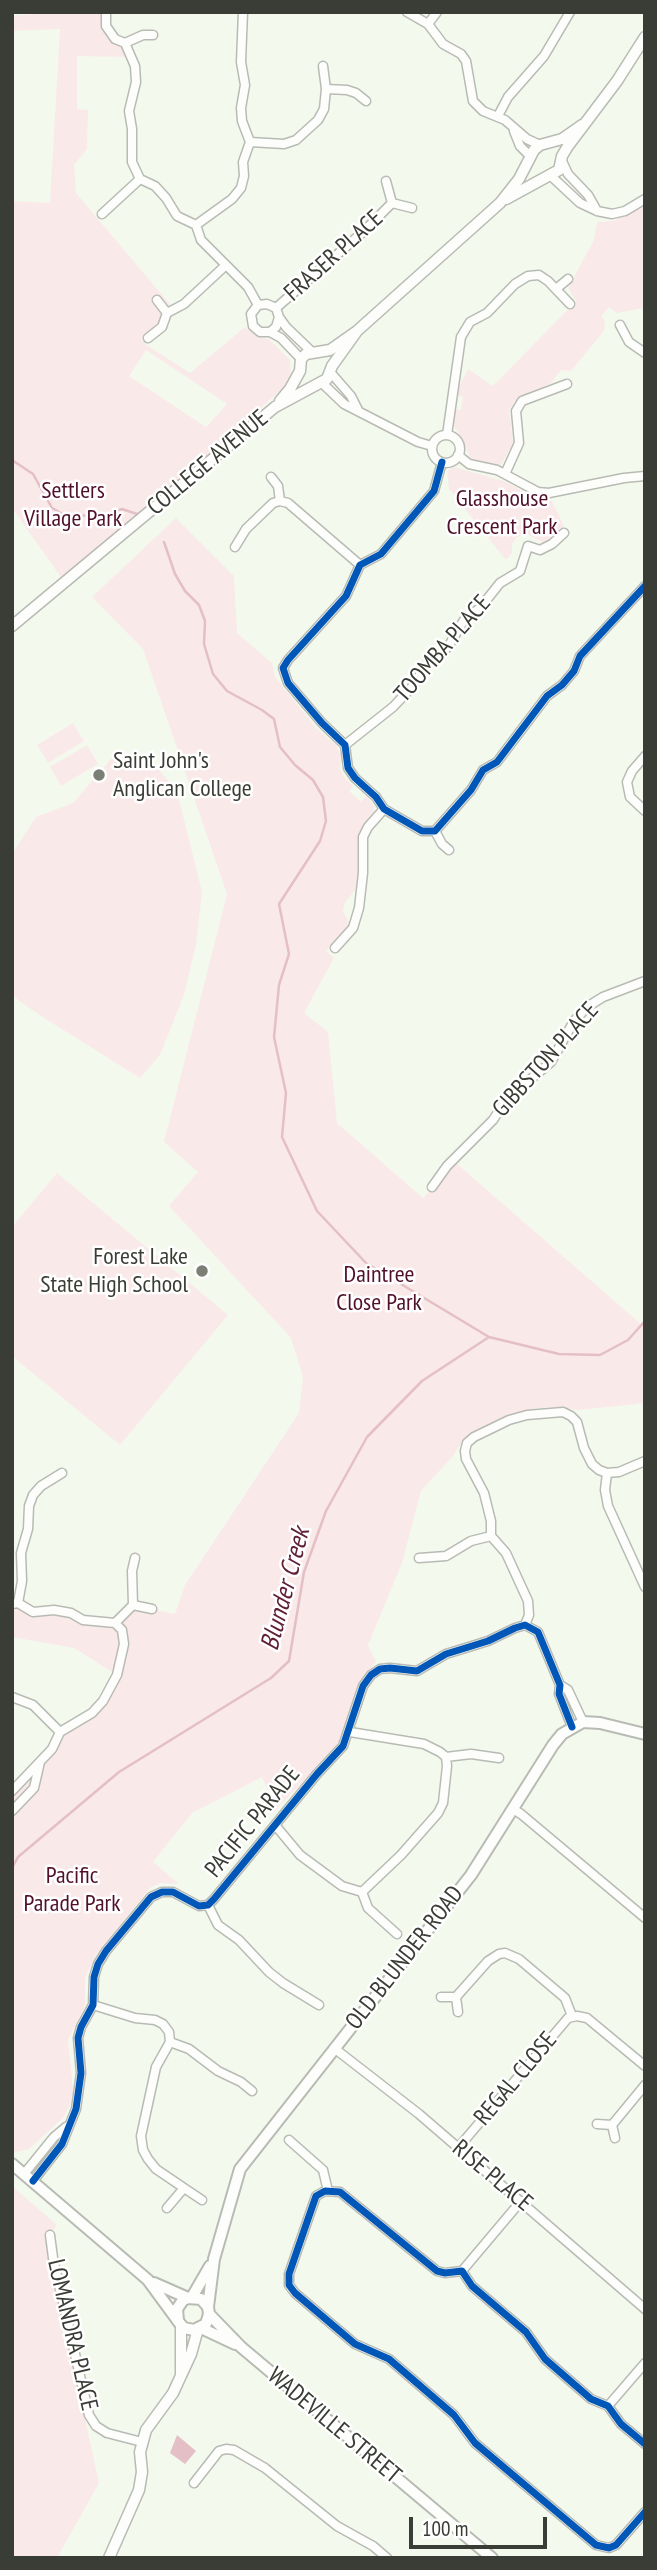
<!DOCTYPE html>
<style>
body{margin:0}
#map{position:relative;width:657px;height:2570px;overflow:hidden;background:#f4f9ee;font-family:"PT Sans Narrow",sans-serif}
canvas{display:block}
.frame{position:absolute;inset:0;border:14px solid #3a3d35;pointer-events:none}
.scale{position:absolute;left:409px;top:2517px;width:138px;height:32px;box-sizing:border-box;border:4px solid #3a3d35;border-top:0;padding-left:9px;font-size:21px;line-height:24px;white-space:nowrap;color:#3a3d35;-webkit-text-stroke:5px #fff;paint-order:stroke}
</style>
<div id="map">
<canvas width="657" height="2570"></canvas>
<div class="frame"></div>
<div class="scale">100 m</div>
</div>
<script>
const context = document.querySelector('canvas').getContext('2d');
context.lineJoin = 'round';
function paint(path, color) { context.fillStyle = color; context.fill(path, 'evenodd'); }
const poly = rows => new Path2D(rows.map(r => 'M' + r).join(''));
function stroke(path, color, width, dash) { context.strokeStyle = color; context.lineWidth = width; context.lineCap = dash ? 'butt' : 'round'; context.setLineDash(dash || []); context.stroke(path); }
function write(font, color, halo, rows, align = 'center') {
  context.font = font + ' "PT Sans Narrow",sans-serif'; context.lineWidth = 5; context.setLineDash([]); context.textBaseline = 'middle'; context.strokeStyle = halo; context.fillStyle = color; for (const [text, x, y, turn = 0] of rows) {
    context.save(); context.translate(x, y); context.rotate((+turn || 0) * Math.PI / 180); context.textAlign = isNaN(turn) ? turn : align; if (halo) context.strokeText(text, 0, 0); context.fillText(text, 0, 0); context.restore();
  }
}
paint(poly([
 [60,12,106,12,106,26,125,43,125,57,77,56,77,109,88,110,87,149,74,165,76,193,174,309,141,339,145,344,190,373,245,327,258,337,269,339,290,360,291,376,283,388,65,583,12,508,12,201,50,203,60,29,12,31,12,16],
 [146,350,227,404,206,427,129,376],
 [645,206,645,308,616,313,609,307,601,317,605,320,604,331,571,371,561,370,551,383,515,401,509,410,513,443,501,465,491,465,470,458,463,440,451,422,452,409,461,410,463,397,455,395,468,369,493,386,576,301,568,288,594,240,597,222,613,221],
 [454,467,504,481,539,500,552,501,564,526,549,542,544,543,525,533,517,537,512,544,512,553,506,560,449,489,447,471],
 [176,518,234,576,237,633,272,663,275,677,318,730,336,745,341,756,340,769,344,777,353,786,349,791,361,802,366,796,373,804,374,811,359,833,360,870,355,890,345,903,343,911,350,924,326,951,334,958,304,1013,328,1032,337,1123,423,1198,456,1163,642,1325,645,1321,645,1403,579,1410,556,1407,537,1408,517,1413,493,1422,463,1440,453,1456,421,1491,402,1563,368,1645,376,1662,359,1682,338,1744,330,1755,276,1809,262,1777,192,1813,153,1862,179,1884,160,1883,151,1887,96,1954,85,1978,85,2006,68,2040,73,2091,70,2105,63,2118,29,2149,12,2153,12,1792,40,1762,60,1732,92,1713,117,1675,74,1648,12,1637,12,1604,33,1612,54,1610,83,1620,115,1623,133,1605,175,1614,185,1585,299,1413,303,1377,291,1338,169,1206,198,1172,164,1142,227,894,143,649,92,597],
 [73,723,84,741,48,763,37,745],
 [87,745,98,764,61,786,50,767],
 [112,758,154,764,177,791,202,892,196,945,184,995,160,1055,140,1078,41,1016,18,1000,12,994,12,854,36,817,73,803],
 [57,1173,228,1315,120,1445,12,1356,12,1227],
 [12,2186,57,2225,50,2235,89,2415,85,2419,99,2483,57,2558,12,2558]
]), '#fae9e9');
paint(poly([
 [177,2435,196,2451,185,2464,170,2453]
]), '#e4bfc6');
stroke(poly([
 [12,460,33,474,52,508,66,516,105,515,122,509,137,514],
 [164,542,175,574,185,591,199,605,205,621,204,644,213,674,227,691,262,710,274,719,280,747,295,765,313,780,323,797,326,821,320,841,279,904,289,954,279,985,274,1037,286,1093,282,1137,317,1211,366,1263,489,1337],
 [12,1868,18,1857,119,1772,271,1678,289,1661,304,1572,326,1511,367,1437,422,1381,489,1337,559,1354,600,1355,628,1340,645,1321]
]), '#e4bfc6', 2.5);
const minor = poly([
 [106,12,106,26,115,39,125,43],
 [407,12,428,24,443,44,461,54,466,61,473,101,483,111,505,120,527,139,540,145],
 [428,24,437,12],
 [153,35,143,35,125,43,135,66,136,82,129,111,132,129,132,162,140,179,155,186,166,198,177,216,196,225,201,240,248,287,258,305],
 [326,89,347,90,356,93,366,101],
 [498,116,508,97,544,56,570,12],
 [514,131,520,146,531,157],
 [250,142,284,144,296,140,318,120,324,109,326,89,323,66],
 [562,161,568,174,588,195,597,211],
 [550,175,580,203,597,211,612,214,625,211,645,199],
 [386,181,392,203,412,208],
 [102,214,140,179],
 [196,225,232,199,241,188,244,176,243,162,250,142,242,121,241,108,245,85,241,62,243,12],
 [556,289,568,279],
 [276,308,364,231,392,203],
 [167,313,184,304,226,265],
 [279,317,286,327,311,351],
 [620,325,629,342,645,353],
 [270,332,276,327,279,317,276,308,267,304,258,305,251,314,253,326,260,332,270,332,281,338,301,359],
 [148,338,162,327,167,313,157,300],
 [331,373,351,396,358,410],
 [321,382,344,404,418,442,432,446],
 '432 449a14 14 0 1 1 28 0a14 14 0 1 1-28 0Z',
 [447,435,461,337,470,322,487,313,515,284,528,276,539,275,548,281,570,304],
 [458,455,469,464,497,470,538,492,549,493,624,478,645,476],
 [442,462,434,491,381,554,360,565,346,596,288,660,283,668,288,683,322,723,345,745,348,768,355,778,376,797,384,809,422,831,435,831,471,790,483,770,497,762,547,696,562,685,574,671,580,656,645,586],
 [505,474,519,443,516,411,522,401,567,384],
 [271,477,278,486,280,501],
 [235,547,246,529,273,503,280,501,288,503,360,565],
 [345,745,393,707,412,687,427,664,448,647,464,620,480,608,500,583,520,571,528,546,540,550,552,544,564,533],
 [645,756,632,771,627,782,630,797,645,811],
 [435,831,442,844,449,850],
 [335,948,353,928,359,908,363,873,363,837,368,827,384,809],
 [432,1187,447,1166,493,1120,506,1100,551,1062,574,1021,587,1007,603,997,645,981],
 [607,1473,605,1490,608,1506,645,1587],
 [419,1558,446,1556,471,1541,491,1536],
 [18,1603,22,1581,21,1553,28,1529,29,1506,33,1495,41,1486,62,1473],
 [12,1604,18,1603,33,1612,54,1610,71,1613,83,1620,115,1623,122,1630,124,1644,117,1675,103,1701,92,1713,60,1732,52,1749,12,1791],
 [133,1605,132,1571,135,1558],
 [115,1623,133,1605,152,1609],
 [525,1625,529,1615,528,1601,506,1553,491,1536,491,1521,484,1493,466,1459,465,1451,467,1443,474,1437,509,1420,527,1415,563,1412,571,1416,577,1422,584,1448,592,1464,599,1470,607,1473,619,1472,645,1461],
 [560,1685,568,1690,583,1722],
 [12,1697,33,1705,60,1732],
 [446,1757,471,1754,499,1758],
 [513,1809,521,1814,645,1918],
 [12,1811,34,1788,40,1762],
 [275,1825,300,1855,342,1886,362,1892,401,1855,438,1813,443,1803,447,1766,446,1757,440,1752,424,1744,350,1732],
 [362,1892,368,1908,397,1934],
 [208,1905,218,1925,239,1940,269,1972,283,1983,319,2005],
 [441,1997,456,1997,458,2012],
 [456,1997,488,1961,499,1954,505,1953,519,1959,565,1998,572,2016],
 [93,2005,135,2018,155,2020,163,2024,169,2032,170,2042,156,2067,141,2136,143,2150,148,2159,156,2169,184,2188],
 [170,2042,189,2049,218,2071,241,2082,252,2091],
 [334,2048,419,2114,645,2309],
 [597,2124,612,2125,615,2138],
 [612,2125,645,2085],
 [289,2140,323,2170,328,2191],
 [458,2148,568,2018,577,2016,587,2018,645,2066],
 [24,2174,54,2137,66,2127],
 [33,2181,62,2144,76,2109,81,2073,78,2038,81,2027,93,2005,94,1977,98,1964,106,1951,151,1897,162,1892,173,1892,199,1906,208,1905,214,1899,317,1774,343,1746,363,1686,371,1675,380,1669,390,1668,417,1671,446,1654,488,1641,515,1628,525,1625,538,1632,560,1685,559,1694,572,1727],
 [167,2208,184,2188,202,2200],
 [50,2235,53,2258,89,2415,96,2426,107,2433,142,2442],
 [462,2271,521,2201],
 [608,2406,645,2363],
 [645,2444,621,2424,608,2406,591,2399,545,2359,526,2332,472,2286,462,2271,445,2273,437,2271,340,2192,325,2191,316,2196,289,2274,289,2285,295,2293,355,2344,389,2359,454,2415,475,2443,596,2545,609,2548,616,2545,645,2512],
 [194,2483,219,2451,226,2449,234,2450,265,2468,337,2526,373,2546,387,2558]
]);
const tertiary = poly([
 [506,199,559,170,562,156,568,146,617,81,645,37],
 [280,401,290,389,300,371,301,359,306,354,330,350,357,331,500,203,519,179,534,150,540,145,562,139,582,125],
 [12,626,275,407,327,379,332,366,357,331],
 [181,2374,181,2325],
 [109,2558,139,2490,142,2472,140,2452,146,2430,173,2393,191,2354,198,2329]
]);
const secondary = poly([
 [12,2164,148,2280,181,2325,184,2328,194,2330,206,2324,209,2314,208,2307,201,2299,188,2298,183,2300,177,2309,178,2320],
 [154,2283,188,2298],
 [192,2297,210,2266],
 [208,2307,214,2259,240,2169,471,1875,553,1745,562,1734,583,1722,600,1723,645,1734],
 [209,2314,241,2347,492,2558],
 [201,2328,235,2344]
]);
stroke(minor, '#b8bbb3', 11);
stroke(tertiary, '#b8bbb3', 13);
stroke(secondary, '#b8bbb3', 14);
stroke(minor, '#fdfefc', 8);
stroke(tertiary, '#fdfefc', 10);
stroke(secondary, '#fdfefc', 10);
stroke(poly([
 [442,462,434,491,381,554,360,565,346,596,288,660,283,668,288,683,322,723,345,745,348,768,355,778,376,797,384,809,422,831,435,831,471,790,483,770,497,762,547,696,562,685,574,671,580,656,645,586],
 [33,2181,62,2144,76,2109,81,2073,78,2038,81,2027,93,2005,94,1977,98,1964,106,1951,151,1897,162,1892,173,1892,199,1906,208,1905,214,1899,317,1774,343,1746,363,1686,371,1675,380,1669,390,1668,417,1671,446,1654,488,1641,515,1628,525,1625,538,1632,560,1685,559,1694,572,1727],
 [645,2444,621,2424,608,2406,591,2399,545,2359,526,2332,472,2286,462,2271,445,2273,437,2271,340,2192,325,2191,316,2196,289,2274,289,2285,295,2293,355,2344,389,2359,454,2415,475,2443,596,2545,609,2548,616,2545,645,2512]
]), '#0057b8', 7);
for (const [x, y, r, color] of [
 [99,775,7,"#7b7f76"],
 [202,1271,7,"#7b7f76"]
]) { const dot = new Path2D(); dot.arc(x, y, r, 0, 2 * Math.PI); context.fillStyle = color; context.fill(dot); stroke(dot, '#fff', 2.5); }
write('24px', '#3a3d35', '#fff', [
 ["FRASER PLACE",334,256,-42],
 ["COLLEGE AVENUE",208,463,-40],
 ["TOOMBA PLACE",443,649,-49],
 ["GIBBSTON PLACE",546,1060,-48],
 ["PACIFIC PARADE",253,1822,-51],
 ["OLD BLUNDER ROAD",405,1958,-52],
 ["REGAL CLOSE",516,2079,-50],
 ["RISE PLACE",492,2176,40],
 ["LOMANDRA PLACE",72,2335,77],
 ["WADEVILLE STREET",334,2426,40]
]);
write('24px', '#51102a', '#fff', [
 ["Settlers",73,491],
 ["Village Park",73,519],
 ["Glasshouse",502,499],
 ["Crescent Park",502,527],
 ["Daintree",379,1275],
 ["Close Park",379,1303],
 ["Pacific",72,1876],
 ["Parade Park",72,1904]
]);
write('24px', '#3a3d35', '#fff', [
 ["Saint John's",113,761],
 ["Anglican College",113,789],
 ["Forest Lake",188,1257,"right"],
 ["State High School",188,1285,"right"]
], 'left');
write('italic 26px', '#612038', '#fff', [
 ["Blunder Creek",286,1589,-75]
]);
</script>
